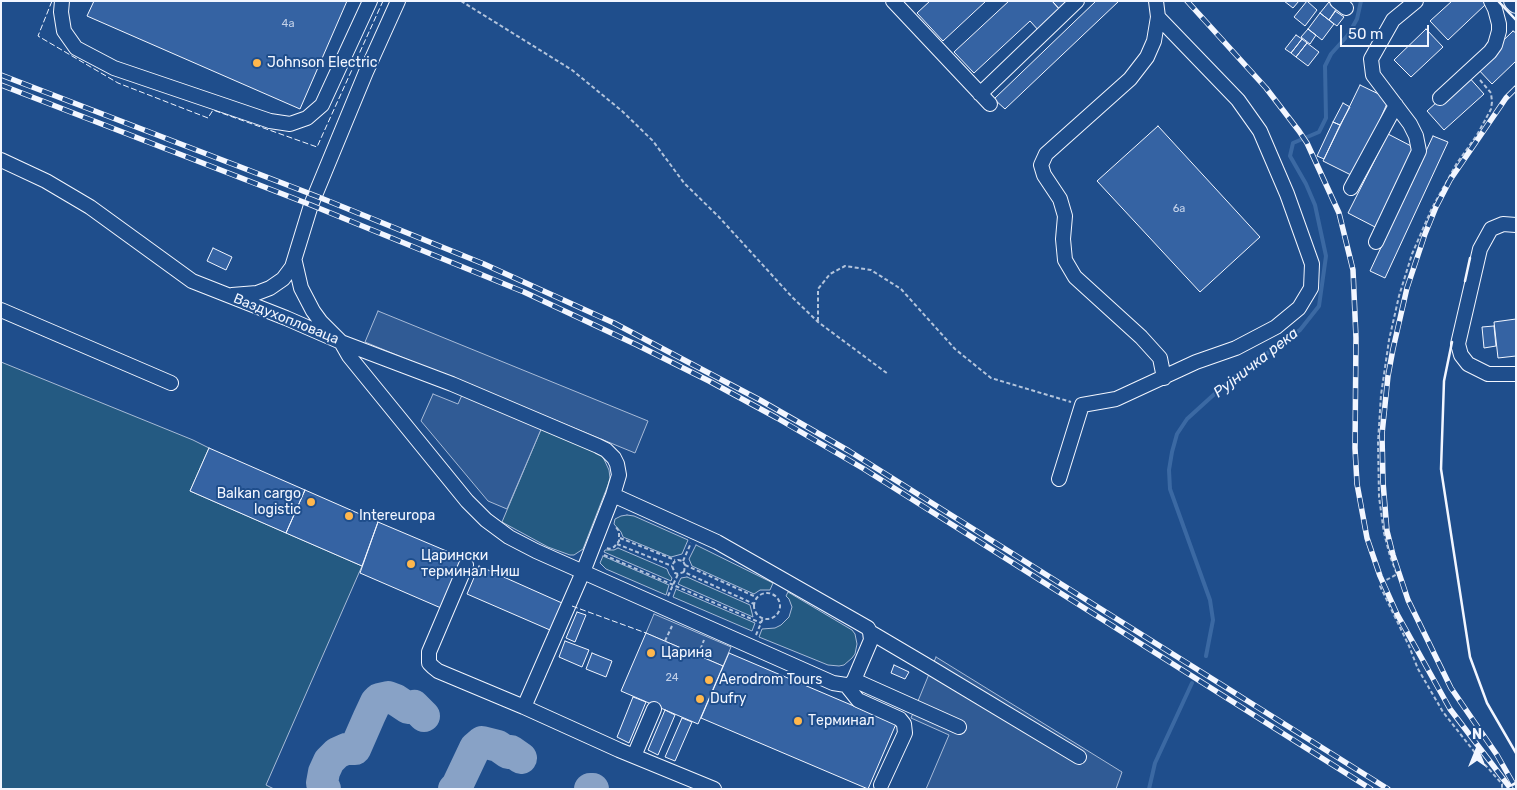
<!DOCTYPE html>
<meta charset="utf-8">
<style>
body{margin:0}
#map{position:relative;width:1517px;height:790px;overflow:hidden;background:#1f4e8c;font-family:Rubik,sans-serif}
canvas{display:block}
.frame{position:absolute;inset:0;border:2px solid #f2f6ff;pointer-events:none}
.north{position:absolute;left:1452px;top:725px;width:50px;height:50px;-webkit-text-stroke:4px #1f4e8c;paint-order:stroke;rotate:0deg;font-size:14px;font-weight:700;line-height:20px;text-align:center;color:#f2f6ff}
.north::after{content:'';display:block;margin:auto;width:18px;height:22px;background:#f2f6ff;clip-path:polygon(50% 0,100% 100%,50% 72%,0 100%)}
.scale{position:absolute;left:1340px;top:25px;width:89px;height:22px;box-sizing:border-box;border:2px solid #f2f6ff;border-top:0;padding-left:6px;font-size:15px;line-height:18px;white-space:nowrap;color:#f2f6ff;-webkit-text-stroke:4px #1f4e8c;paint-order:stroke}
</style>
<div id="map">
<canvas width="1517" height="790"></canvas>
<div class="frame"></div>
<div class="north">N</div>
<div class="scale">50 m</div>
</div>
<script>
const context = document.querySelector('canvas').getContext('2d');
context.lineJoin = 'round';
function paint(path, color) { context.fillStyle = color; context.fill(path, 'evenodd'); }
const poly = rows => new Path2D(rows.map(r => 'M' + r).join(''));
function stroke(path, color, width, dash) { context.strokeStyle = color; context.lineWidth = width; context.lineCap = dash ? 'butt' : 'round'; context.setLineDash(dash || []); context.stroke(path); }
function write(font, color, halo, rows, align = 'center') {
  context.font = font + ' Rubik,sans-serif'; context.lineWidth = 4; context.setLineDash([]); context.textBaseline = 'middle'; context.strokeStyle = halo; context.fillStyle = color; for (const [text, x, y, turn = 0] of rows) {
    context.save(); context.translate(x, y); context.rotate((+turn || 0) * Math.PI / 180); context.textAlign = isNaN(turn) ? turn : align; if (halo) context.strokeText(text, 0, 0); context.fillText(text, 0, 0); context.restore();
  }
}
const green = poly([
 [1,362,193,440,209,448,190,491,362,566,266,785,274,789,1,789,1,362],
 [542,427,598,452,603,457,609,470,610,478,608,485,583,549,574,555,570,555,548,547,502,522,542,427],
 [627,515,634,516,688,540,682,554,671,557,623,537,621,532,614,524,615,519,621,516,627,515],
 [696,545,773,583,770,590,760,590,754,594,692,566,689,559,696,545],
 [618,548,667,569,669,574,672,578,671,581,604,552,605,550,614,550,618,548],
 [603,556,669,585,666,595,606,569,600,563,603,556],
 [687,577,750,605,753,617,678,584,681,578,687,577],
 [676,589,755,623,752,631,673,597,676,589],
 [788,592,852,630,855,634,857,644,855,654,852,658,844,665,839,666,828,665,759,637,762,629,775,628,781,625,789,617,792,607,789,599,786,596,788,592]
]);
paint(green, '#245a82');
stroke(green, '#a8bbd7', 1);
const parking = poly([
 [378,311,648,421,635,453,365,342,378,311],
 [433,394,458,404,462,395,542,427,507,509,488,501,421,421,433,394],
 [654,614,731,647,723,666,646,633,654,614],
 [936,657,1122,772,1116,789,926,789,949,735,911,718,936,657]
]);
paint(parking, '#305b95');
stroke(parking, '#a8bbd7', 1);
stroke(poly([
 [1206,656,1213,620,1210,600,1170,489,1169,470,1172,452,1177,434,1187,419,1231,379,1300,330,1319,306,1326,256,1315,205,1306,184,1290,156,1293,143,1319,132,1326,118,1325,66,1331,54,1348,35,1357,19,1361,1],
 [1149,789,1155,763,1192,683]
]), '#3b69a3', 4);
stroke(poly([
 [325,789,322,783,324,772,329,761,337,753,346,749,355,749,369,717,376,702,379,699,388,697,396,700,408,708,414,706,424,716],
 [454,789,457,786,475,748,482,742,498,746,508,753,511,751,521,758],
 [590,789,593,789]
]), '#88a2c6', 32);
const building = poly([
 [94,1,347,1,300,109,87,16,94,1],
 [930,1,986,1,943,41,917,13,930,1],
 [1009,1,1052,1,1062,12,1040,32,1030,21,974,73,954,52,1009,1],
 [1052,1,1073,1,1062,12,1052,1],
 [1096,1,1119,1,1005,109,994,99,1096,1],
 [1284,1,1299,1,1293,8,1284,1],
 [1307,1,1317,10,1305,26,1294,17,1307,1],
 [1452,1,1483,1,1486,4,1448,40,1430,21,1452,1],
 [1329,2,1337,9,1329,20,1320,13,1329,2],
 [1335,11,1344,17,1337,26,1329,20,1335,11],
 [1320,13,1334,24,1322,40,1308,29,1320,13],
 [1308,29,1316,35,1310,44,1301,37,1308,29],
 [1426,29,1443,47,1411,77,1394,60,1426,29],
 [1513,31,1516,33,1516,61,1492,84,1476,67,1513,31],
 [1296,35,1302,39,1291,53,1285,49,1296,35],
 [1302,39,1307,43,1296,57,1291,53,1302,39],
 [1307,43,1319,52,1308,66,1296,57,1307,43],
 [1467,75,1484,94,1444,130,1427,111,1467,75],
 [1360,85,1389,99,1375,131,1351,175,1323,161,1360,85],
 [1343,103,1350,107,1340,125,1333,122,1343,103],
 [1333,122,1340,125,1324,159,1317,156,1333,122],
 [1158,126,1260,237,1200,292,1097,181,1158,126],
 [1388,134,1415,148,1375,227,1348,213,1388,134],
 [1433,136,1448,142,1385,278,1370,271,1433,136],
 [213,248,232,257,226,270,207,261,213,248],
 [1516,319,1516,356,1498,358,1494,322,1516,319],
 [1494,326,1496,346,1484,348,1482,327,1494,326],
 [209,448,305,490,286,533,190,491,209,448],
 [305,490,378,522,362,566,286,533,305,490],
 [378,522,463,558,441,608,360,573,378,522],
 [479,566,562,603,550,630,467,594,479,566],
 [577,612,586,615,575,642,566,638,577,612],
 [646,633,723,666,698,724,621,691,646,633],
 [565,641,589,650,582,667,559,657,565,641],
 [592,653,612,661,606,677,586,669,592,653],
 [729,653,896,724,868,789,701,718,729,653],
 [894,665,909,672,905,679,891,673,894,665],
 [633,697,646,702,629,743,617,737,633,697],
 [665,710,675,715,658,755,648,750,665,710],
 [682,718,692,722,675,761,665,757,682,718]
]);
paint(building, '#3563a3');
stroke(building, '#f2f6ff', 1);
const minor = poly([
 [62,1,61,12,64,31,76,48,114,68,270,121,290,124,307,118,322,105,370,1],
 [893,1,990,104],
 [1156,1,1158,17,1154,41,1147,57,1130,79,1046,154,1041,165,1044,175,1060,199,1065,216,1063,239,1065,260,1075,277,1141,337,1160,358,1164,378],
 [1337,1,1346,8],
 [980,94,1077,1],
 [1440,98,1490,52,1495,45,1499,31,1499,24,1495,9,1491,1],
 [1,160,46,181,90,207,192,281,286,318,341,342,452,384,598,446,606,450,614,458,617,464,619,475,613,495,583,572,524,707],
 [1351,188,1396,105],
 [1516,225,1503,224,1491,229,1480,249,1458,344,1461,355,1468,364,1488,374,1516,374],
 [1376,242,1419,151,1416,136,1410,124,1373,75,1371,59,1393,20,1416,1],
 [295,262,301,288,313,311,321,322,341,342,349,356,467,501,486,520,509,537,536,551,833,683,846,685,851,684,854,680,871,640,870,632,868,628,717,542,613,495],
 [232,295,257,293,270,288,283,279,292,267,311,205,366,72,398,1],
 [1,310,171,383],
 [1059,479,1082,405,1116,399,1196,362,1236,348,1276,327,1299,308,1311,288,1312,264,1287,194,1260,131,1238,100,1158,17],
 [466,565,429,652,429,663,433,667,438,671,524,707,619,750,714,789],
 [870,632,931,668,1079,757],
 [854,680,959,727],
 [846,685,858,700,900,719,904,724,905,733,881,785],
 [634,756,654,709]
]);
const major = poly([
 [1513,1,1516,4]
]);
stroke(minor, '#f2f6ff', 16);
stroke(major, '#f2f6ff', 20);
stroke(poly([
 [461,1,572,70,622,111,653,141,684,183,718,216,792,297,818,322,888,374],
 [1480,80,1491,93,1492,102,1491,109,1477,135,1457,163,1432,208,1412,254,1399,296,1389,340,1381,395,1378,442,1379,497,1384,533,1390,556,1397,574,1383,582,1380,586,1409,646,1418,669,1443,712,1480,759,1502,784,1502,789],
 [818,321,818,289,830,274,845,266,871,270,901,289,955,349,991,378,1071,402],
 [620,538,675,560],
 [617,544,672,566],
 [607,548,609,549,614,547,619,541,619,531,615,526],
 [604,555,761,623],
 [683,561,691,543],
 [685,565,756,597],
 [684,572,685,565,683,561,678,560,674,562,672,566,675,573,678,574,684,572,754,604],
 '754 606a13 13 0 1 1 26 0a13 13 0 1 1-26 0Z',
 [668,596,678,574],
 [756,635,763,618],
 [665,641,672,626],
 [698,655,704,640]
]), '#b3c4dc', 2, [4, 2.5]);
stroke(minor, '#1f4e8c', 14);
stroke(major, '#1f4e8c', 18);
const rail = poly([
 [1187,1,1266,88,1299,131,1307,143,1339,213,1353,270,1356,338,1355,448,1357,484,1367,538,1380,576,1397,614,1450,709,1511,789],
 [1,75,316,196,484,264,614,323,760,400,849,451,1388,789],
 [1,85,311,205,524,292,637,345,709,381,777,418,864,469,1371,789],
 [1513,783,1497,755,1451,688,1408,600,1393,555,1387,531,1383,482,1382,434,1388,376,1393,349,1407,288,1425,234,1436,207,1450,180,1506,98,1516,88]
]);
stroke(rail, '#f2f6ff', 5.5);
stroke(rail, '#1f4e8c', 4, [11]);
stroke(poly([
 [52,1,38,36,118,83,208,118,213,110,317,147,383,1],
 [572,606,646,633]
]), '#f2f6ff', 1, [6, 2.5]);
stroke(poly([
 [1499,2,1516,20],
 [1465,281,1470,258],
 [1452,342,1444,381,1441,469,1470,657,1487,703,1516,753]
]), '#f2f6ff', 2.5);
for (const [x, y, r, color] of [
 [257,63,5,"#ffb74d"],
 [311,502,5,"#ffb74d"],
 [349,516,5,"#ffb74d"],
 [411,564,5,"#ffb74d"],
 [651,653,5,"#ffb74d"],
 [709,680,5,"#ffb74d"],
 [700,699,5,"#ffb74d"],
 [798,721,5,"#ffb74d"]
]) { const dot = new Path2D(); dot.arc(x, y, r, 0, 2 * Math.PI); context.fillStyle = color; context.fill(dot); stroke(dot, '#1f4e8c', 2); }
write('11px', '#c3d1e8', null, [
 ["4a",288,24],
 ["6a",1179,209],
 ["24",672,678]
]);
write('14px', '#f2f6ff', '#1f4e8c', [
 ["Johnson Electric",267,63],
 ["Balkan cargo",301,494,"right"],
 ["logistic",301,510,"right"],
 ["Intereuropa",359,516],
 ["Царински",421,556],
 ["терминал Ниш",421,572],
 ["Царина",661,653],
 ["Aerodrom Tours",719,680],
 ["Dufry",710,699],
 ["Терминал",808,721]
], 'left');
write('14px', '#f2f6ff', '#1f4e8c', [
 ["Ваздухопловаца",286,319,22]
]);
write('italic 15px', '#f2f6ff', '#1f4e8c', [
 ["Рујничка река",1256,363,-38]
]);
</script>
